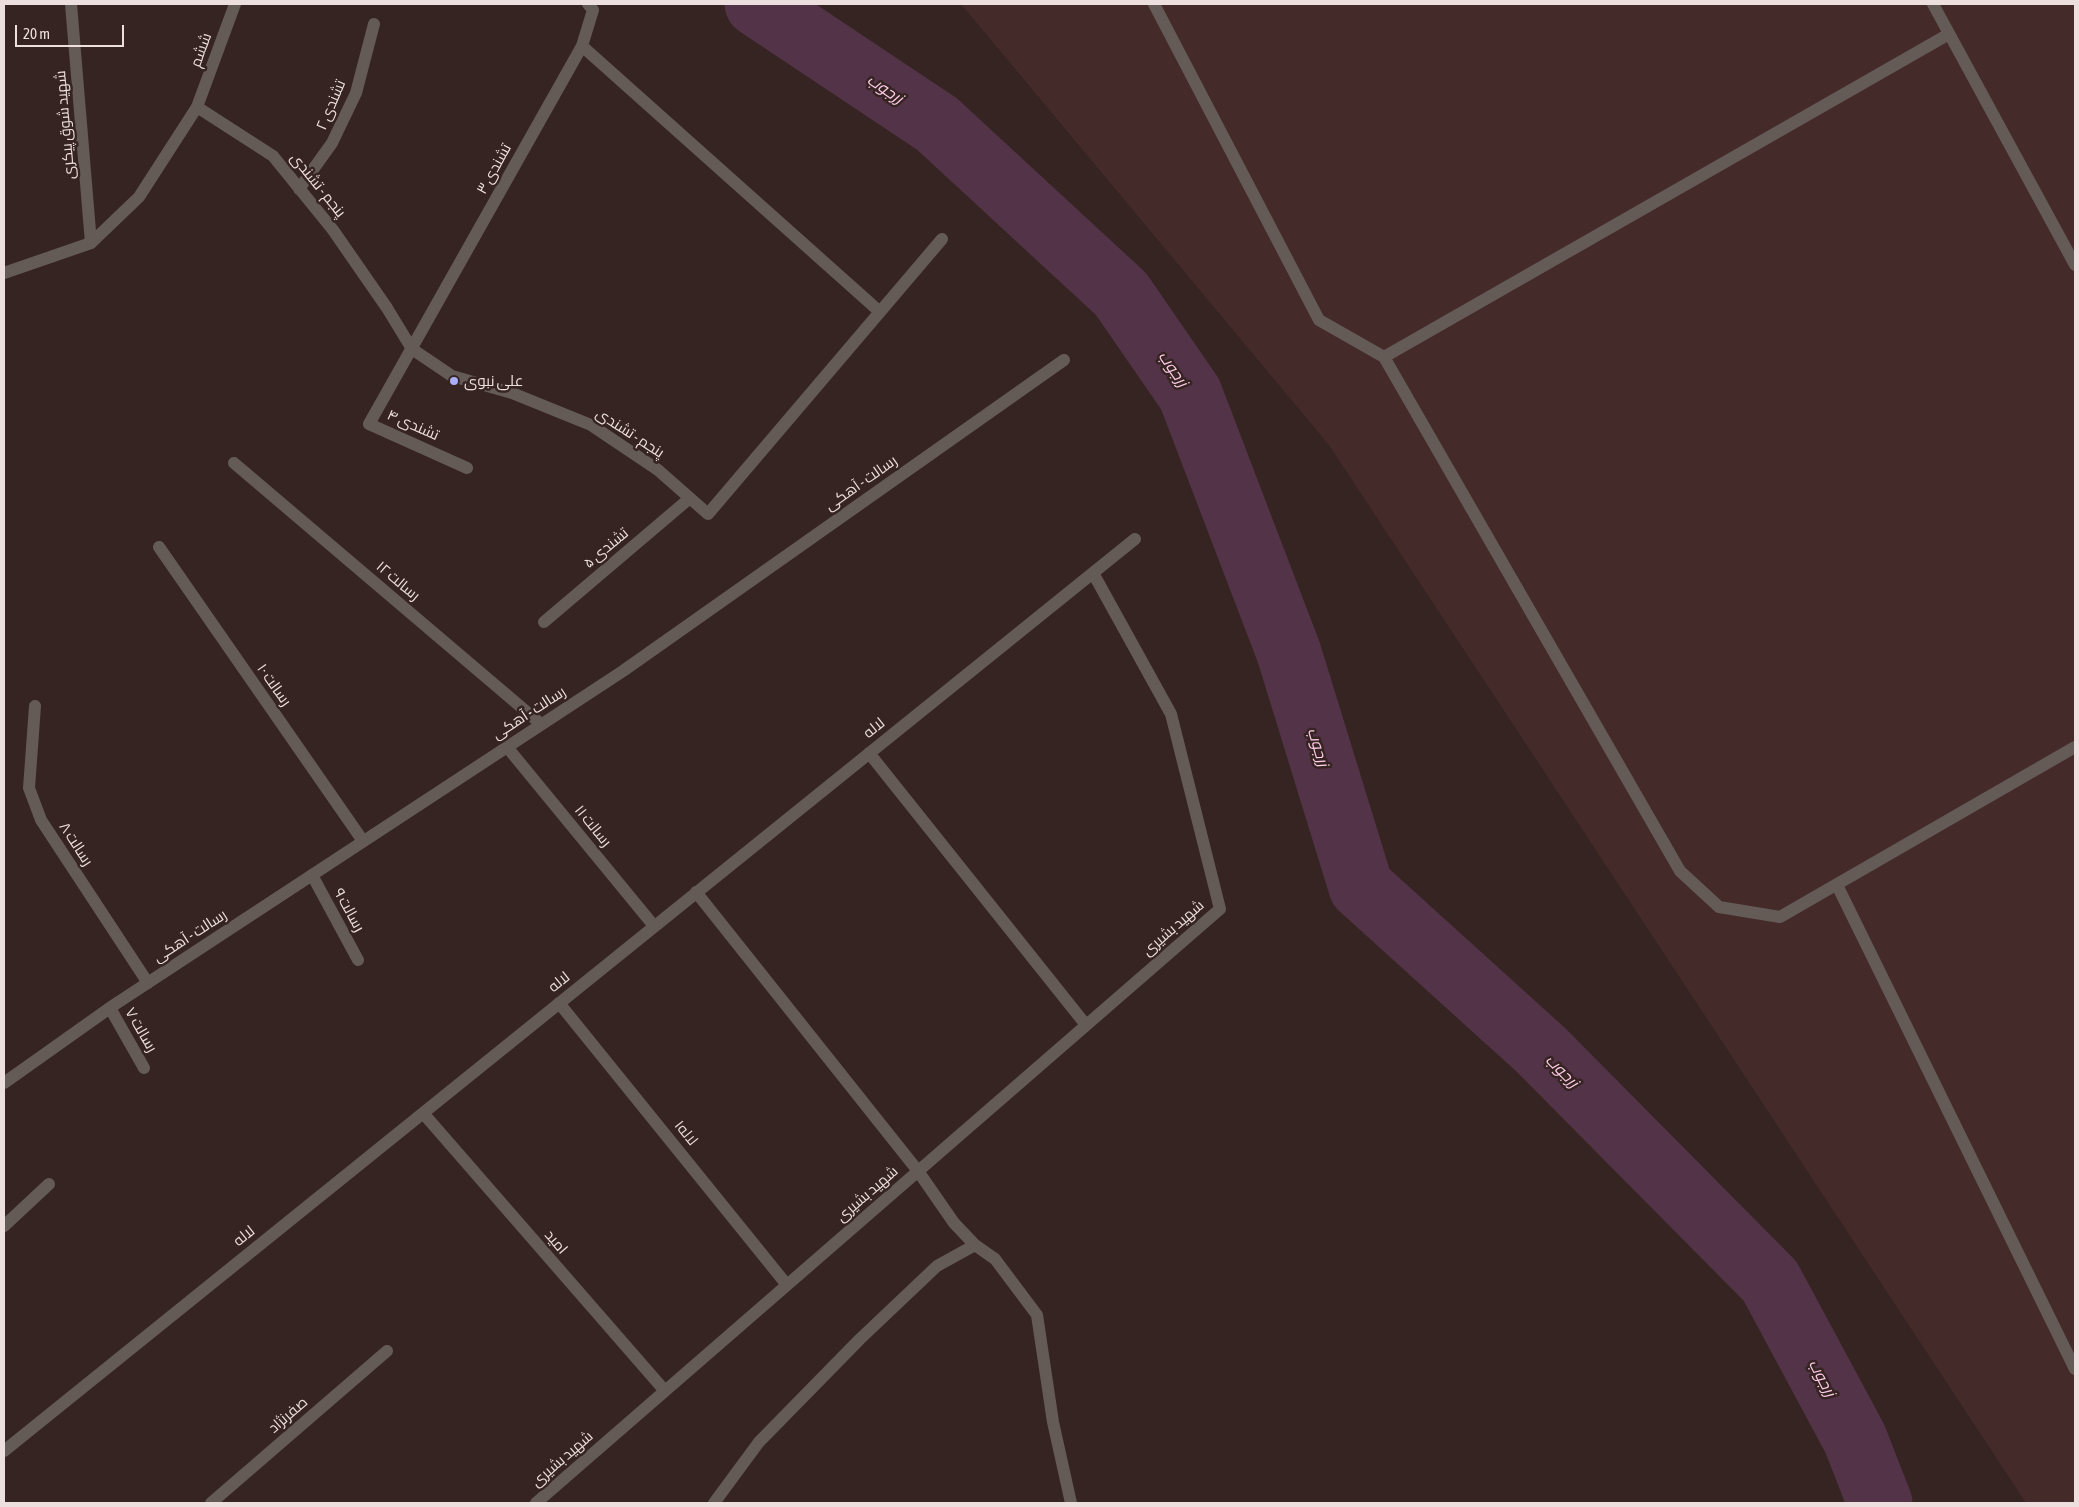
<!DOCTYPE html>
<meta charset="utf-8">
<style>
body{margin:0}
#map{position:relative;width:2079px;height:1507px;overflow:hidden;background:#362422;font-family:"Asap Condensed",sans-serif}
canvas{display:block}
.frame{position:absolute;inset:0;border:5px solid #ecdfde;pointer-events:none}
.scale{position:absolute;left:15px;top:25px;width:109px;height:22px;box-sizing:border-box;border:2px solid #ecdfde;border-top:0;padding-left:6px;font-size:15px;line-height:18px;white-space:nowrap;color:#ecdfde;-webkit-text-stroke:4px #362422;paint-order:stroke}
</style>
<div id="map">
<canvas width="2079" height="1507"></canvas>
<div class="frame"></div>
<div class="scale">20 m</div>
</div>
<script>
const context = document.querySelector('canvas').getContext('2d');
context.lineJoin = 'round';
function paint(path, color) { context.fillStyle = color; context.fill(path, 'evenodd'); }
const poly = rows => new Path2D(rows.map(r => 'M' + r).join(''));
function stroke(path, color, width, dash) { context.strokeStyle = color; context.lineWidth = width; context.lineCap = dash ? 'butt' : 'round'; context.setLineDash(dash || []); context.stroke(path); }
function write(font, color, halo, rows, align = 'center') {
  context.font = font + ' "Asap Condensed",Cairo,sans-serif'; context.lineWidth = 5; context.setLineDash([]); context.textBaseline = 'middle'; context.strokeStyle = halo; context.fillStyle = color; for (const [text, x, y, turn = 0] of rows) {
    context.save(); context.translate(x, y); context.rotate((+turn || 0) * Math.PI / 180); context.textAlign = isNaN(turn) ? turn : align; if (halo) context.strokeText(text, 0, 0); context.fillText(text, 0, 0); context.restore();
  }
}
paint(poly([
 [961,4,2075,4,2075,1503,2026,1503,1329,445]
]), '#442a28');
stroke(poly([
 [757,4,937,124,1121,294,1190,394,1289,653,1361,887,1541,1050,1770,1281,1855,1439,1880,1503]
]), '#533347', 65);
stroke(poly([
 [71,4,91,243],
 [235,4,197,107,273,156,333,230,387,308,412,349,452,376,512,393,591,425,658,470,708,514,942,239],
 [1154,4,1319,320,1384,357,1949,34],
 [1933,4,2075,265],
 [582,46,880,312],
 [299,189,332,143,356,93,374,24],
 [1384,357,1680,871,1719,907,1780,917,2075,747],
 [234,463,541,724],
 [467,468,369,424,582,46,593,10,588,4],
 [159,547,363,841],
 [544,622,690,498],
 [35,706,29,788,41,820,148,983],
 [507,747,654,926],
 [312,875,358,960],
 [1837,885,2075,1369],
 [110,1008,144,1068],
 [918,1171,954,1223,975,1245,995,1259,1037,1315,1053,1422,1071,1503],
 [4,1226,49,1184],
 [211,1503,387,1351],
 [714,1503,759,1442,860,1339,937,1266,975,1245]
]), '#645b57', 12);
stroke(poly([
 [4,273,91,243,139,197,197,107],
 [869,753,1086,1025],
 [696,892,918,1171],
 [559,1003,787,1285],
 [4,1083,114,1005,623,671,1064,360],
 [423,1113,665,1391],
 [4,1451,1135,539],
 [536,1503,1220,909,1171,714,1093,573]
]), '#645b57', 12);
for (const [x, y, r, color] of [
 [454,381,5,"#abaffb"]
]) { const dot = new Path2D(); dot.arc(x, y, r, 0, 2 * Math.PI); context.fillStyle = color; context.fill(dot); stroke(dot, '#362422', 2); }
write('15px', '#ecdfde', '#362422', [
 ["ششم",201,50,-70],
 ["تشندی ۲",331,105,-67],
 ["شهید شوق پیکری",65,125,-95],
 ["تشندی ۳",494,169,-61],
 ["پنجم - تشندی",318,185,51],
 ["تشندی ۴",413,425,24],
 ["پنجم - تشندی",630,433,33],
 ["رسالت - آهکی",861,483,-35],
 ["تشندی ۵",606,548,-40],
 ["رسالت ۱۲",398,581,40],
 ["رسالت ۱۰",274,685,55],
 ["رسالت - آهکی",529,713,-33],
 ["لاله",874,728,-39],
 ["رسالت ۱۱",593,826,51],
 ["رسالت ۸",76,844,57],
 ["رسالت ۹",349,910,61],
 ["شهید بشیری",1173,928,-41],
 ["رسالت - آهکی",190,936,-33],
 ["لاله",559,982,-39],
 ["رسالت ۷",141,1030,60],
 ["لاله۱",686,1133,51],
 ["شهید بشیری",867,1194,-41],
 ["لاله",244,1236,-39],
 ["امید",556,1242,49],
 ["صفرنژاد",288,1415,-41],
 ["شهید بشیری",562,1459,-41]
]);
write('15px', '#ecdfde', '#362422', [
 ["علی نبوی",464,381]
], 'left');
write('italic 16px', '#ffccea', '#362422', [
 ["زرجوب",885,89,34],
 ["زرجوب",1173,369,55],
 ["زرجوب",1318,747,73],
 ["زرجوب",1562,1071,45],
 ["زرجوب",1822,1378,62]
]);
</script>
